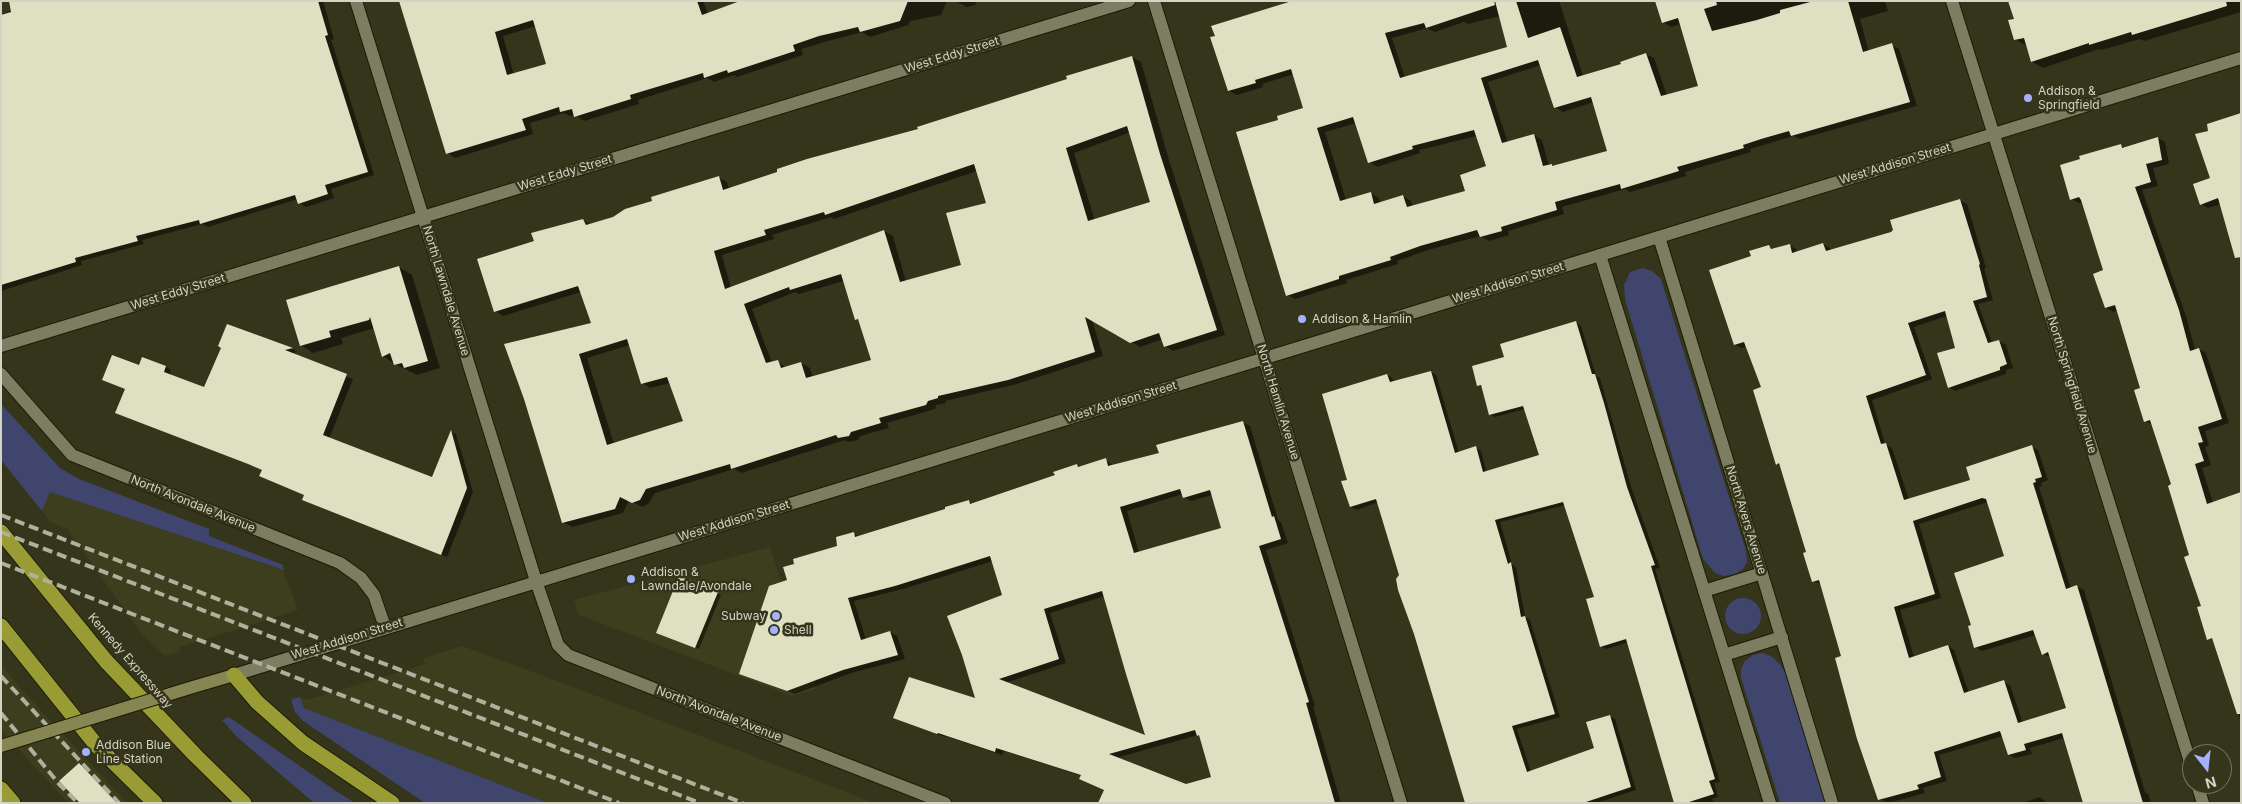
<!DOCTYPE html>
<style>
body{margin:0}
#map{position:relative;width:2242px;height:804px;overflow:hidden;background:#34351b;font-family:Inter,sans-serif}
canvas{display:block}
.frame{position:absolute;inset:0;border:2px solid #d3d4c4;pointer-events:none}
.north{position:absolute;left:2182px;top:744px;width:50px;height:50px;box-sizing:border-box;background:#34351b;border:1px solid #74755f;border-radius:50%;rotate:164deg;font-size:14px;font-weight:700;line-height:20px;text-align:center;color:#d3d4c4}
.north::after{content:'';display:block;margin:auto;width:18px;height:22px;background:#a5b1fc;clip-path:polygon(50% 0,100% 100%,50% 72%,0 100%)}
</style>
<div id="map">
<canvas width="2242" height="804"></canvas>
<div class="frame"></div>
<div class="north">N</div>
</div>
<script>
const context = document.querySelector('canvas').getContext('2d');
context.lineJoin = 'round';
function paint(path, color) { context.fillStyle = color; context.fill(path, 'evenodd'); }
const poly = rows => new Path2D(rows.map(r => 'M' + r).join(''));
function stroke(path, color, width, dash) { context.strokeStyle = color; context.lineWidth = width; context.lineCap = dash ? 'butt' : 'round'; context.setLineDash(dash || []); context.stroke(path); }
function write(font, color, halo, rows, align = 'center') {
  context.font = font + ' Inter,sans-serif'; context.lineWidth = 5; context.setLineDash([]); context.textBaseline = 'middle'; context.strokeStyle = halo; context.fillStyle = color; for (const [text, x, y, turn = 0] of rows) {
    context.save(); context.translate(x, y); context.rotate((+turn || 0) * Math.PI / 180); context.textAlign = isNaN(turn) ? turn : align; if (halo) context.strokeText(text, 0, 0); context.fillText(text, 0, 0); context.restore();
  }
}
paint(poly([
 [50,492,283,570,298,610,180,647,180,652,165,656,141,633,67,529,50,522,42,511],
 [770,547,816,689,792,696,579,615,574,600],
 [462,646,555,680,875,803,548,803,303,708,300,697,307,700,425,664,423,658],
 [1,664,22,690,127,803,68,803,1,730]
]), '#3d3e1d');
paint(poly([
 [1643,268,1652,271,1661,279,1746,551,1747,562,1743,569,1735,574,1724,576,1715,573,1703,559,1625,299,1624,285,1630,272],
 [1,404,60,468,79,479,209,529,209,536,283,565,284,570,50,492,42,511,1,460],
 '1725 616a18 18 0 1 1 36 0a18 18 0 1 1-36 0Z',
 [1762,653,1771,656,1779,663,1787,675,1825,803,1780,803,1741,678,1741,669,1745,661,1753,655],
 [300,697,304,708,548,803,425,803,303,721,295,712,292,703,292,699],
 [229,717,333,789,355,803,314,803,237,737,222,720]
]), '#3f456d');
paint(poly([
 [20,1,323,1,334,39,331,40,374,175,331,189,334,198,306,207,299,203,298,199,208,227,202,224,142,240,144,244,81,261,82,265,1,291,1,15,12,10],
 [399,1,703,1,708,14,743,1,947,1,941,15,910,21,908,25,870,37,862,32,828,41,801,49,803,55,737,77,734,75,714,82,707,78,638,100,639,104,584,121,575,115,570,116,564,113,530,123,533,134,455,158,447,153],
 [536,26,548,65,514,75,503,36],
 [955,1,977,1,975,5,967,7],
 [1298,1,1559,1,1583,76,1622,65,1646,54,1654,58,1667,96,1700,87,1681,24,1671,27,1663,22,1661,1,1885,1,1888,11,1860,19,1869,52,1891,45,1899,49,1917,106,1800,139,1793,136,1770,143,1750,149,1751,152,1685,172,1686,176,1630,192,1625,189,1562,207,1564,214,1508,231,1509,235,1489,241,1480,236,1428,250,1397,261,1398,264,1346,280,1347,283,1295,299,1287,295,1280,120,1305,109,1294,74,1262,84,1263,87,1237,95,1229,91],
 [1500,16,1509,47,1405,78,1392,38,1427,28,1435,32,1464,22,1468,24],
 [1541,65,1555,107,1563,112,1594,102,1609,151,1555,167,1549,166,1542,140,1534,135,1508,143,1488,82],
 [1357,123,1370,162,1377,167,1420,153,1419,150,1477,136,1488,167,1466,192,1413,207,1411,201,1403,196,1380,203,1379,198,1371,193,1346,200,1325,132],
 [2185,1,2241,1,2241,12,2144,41,2140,39,2101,50,2099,49,2043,68,2032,62,2026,46,2015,39],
 [1132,57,1141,62,1169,160,1225,335,1173,351,1165,346,1163,339,1140,347,1092,320,1103,356,1017,384,945,401,946,403,936,405,935,409,887,423,889,428,860,436,858,440,848,442,845,440,741,473,734,469,655,493,648,504,642,507,629,500,623,513,572,527,563,522,525,398,593,324,581,292,503,316,495,311,535,242,583,220,592,225,614,219,718,177,727,182,729,189,919,130],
 [1131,132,1152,203,1095,221,1074,153],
 [977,171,987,204,963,266,906,282,893,236,884,231,731,288,722,255,774,239,772,235,831,217,834,219],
 [844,281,856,319,860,321,873,361,813,377,810,368,801,363,786,367,777,362,772,363,752,309,795,292,799,294],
 [630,345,642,383,650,388,670,383,684,422,614,444,587,358],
 [2210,131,2221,204,2208,208,2201,204,2212,179],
 [2158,138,2165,142,2169,164,2153,168,2158,186,2142,190,2186,316,2195,350,2199,349,2206,353,2229,423,2205,431,2209,446,2205,447,2211,465,2202,468,2213,503,2191,556,2173,485,2153,425,2145,421,2141,389,2118,310,2114,312,2106,308,2105,271,2083,202,2079,203,2071,199,2120,146,2125,148],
 [1960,200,1967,204,1986,268,1984,268,1993,300,1978,304,1992,343,1999,341,2006,345,2013,368,2006,370,2006,374,1955,391,1949,387,1957,349,1947,316,1914,327,1932,379,1872,400,1885,444,1892,448,1909,500,1972,481,2032,447,2038,450,2048,480,2041,483,2042,486,2039,487,2071,589,2077,587,2084,590,2145,792,2148,794,2151,803,2085,803,2064,738,2030,748,2032,754,2015,758,2009,755,2003,736,1939,755,1947,781,1923,788,1925,793,1888,803,1879,799,1843,657,1821,584,1813,581,1808,552,1781,466,1777,464,1762,388,1747,346,1742,348,1735,345,1753,257,1769,246,1775,250,1789,245,1796,249,1797,253,1823,244,1830,248,1830,251,1892,233],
 [1988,502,2006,557,1973,626,1975,647,1982,651,2036,635,2043,654,2051,657,2068,709,2023,723,2010,685,2003,682,1969,693,1954,650,1948,646,1914,657,1900,610,1941,598,1919,524],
 [399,267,412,275,440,368,417,375,395,364,383,356,375,328,341,338,343,344,313,353,301,345],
 [1576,323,1581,326,1596,376,1600,378,1632,490,1660,568,1655,569,1720,782,1714,783,1718,797,1712,799,1714,803,1676,803,1629,642,1606,649,1601,646,1596,598,1565,505,1500,522,1512,564,1516,567,1525,617,1530,620,1560,717,1517,729,1531,772,1596,749,1609,716,1615,719,1636,790,1596,803,1465,803,1378,502,1357,510,1351,507,1343,482,1349,481,1387,375,1392,378,1394,382,1431,372,1436,375,1459,453,1476,448,1481,451,1487,473,1541,456,1525,409,1495,417,1490,414,1482,388,1478,385,1506,358],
 [228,325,293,349,297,352,290,354,353,379,329,439,433,478,451,432,456,434,473,492,447,557,309,503,306,495,263,470,122,415,140,367,166,367,171,370,170,375,205,388,222,347],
 [1242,422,1250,426,1278,520,1281,522,1288,543,1266,550,1315,706,1313,707,1341,803,1215,803,1212,777,1201,737,1198,735,1116,758,1105,790,1082,776,1004,751,1002,755,945,736,945,737,902,721,977,700,1004,596,993,561,903,589,854,601,866,640,890,632,897,636,905,659,851,673,795,694,741,674,789,581,838,547,854,534,860,537,969,502,973,504,1056,476,1077,465,1081,467,1106,460,1113,466,1160,454],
 [1183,494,1184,497,1191,501,1212,495,1223,528,1139,553,1127,511],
 [1105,596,1147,737,1005,683,1066,663,1050,613],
 [717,593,721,595,699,649,661,634],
 [2241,638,2241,722,2216,645],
 [2040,797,2047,803,2023,803]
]), '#0007');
paint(poly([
 [9,1,318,1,328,35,325,36,368,172,325,185,328,194,298,204,295,195,200,224,199,220,136,236,138,241,75,258,76,262,1,285,1,15,11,12],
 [399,1,697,1,702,15,740,1,908,1,900,21,860,32,858,27,819,36,793,45,795,51,728,73,727,70,704,78,703,73,630,95,631,99,574,117,572,109,560,112,559,107,522,119,526,130,446,154],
 [533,20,546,64,507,75,495,32],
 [1292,1,1494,1,1495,5,1426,28,1424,23,1385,33,1400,78,1507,47,1495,1,1516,1,1528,38,1560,27,1577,77,1621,64,1620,62,1646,53,1661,96,1698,86,1678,18,1662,23,1655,1,1716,1,1717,5,1704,9,1712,31,1757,20,1780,13,1780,10,1814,1,1848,1,1863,52,1892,43,1910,102,1791,136,1789,131,1761,139,1743,145,1744,148,1677,167,1679,171,1621,189,1620,184,1555,202,1557,210,1501,227,1502,231,1480,237,1477,230,1420,246,1390,257,1391,260,1339,276,1339,279,1286,296,1236,132,1278,120,1277,116,1303,108,1291,69,1255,80,1256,83,1228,91,1210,37,1215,36,1211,26],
 [1538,60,1554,108,1591,97,1607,151,1552,166,1552,164,1543,166,1534,134,1502,143,1481,78],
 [1353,117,1368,163,1413,149,1412,146,1474,130,1486,166,1460,175,1465,191,1407,207,1403,195,1374,204,1371,192,1340,201,1317,128],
 [2008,1,2226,1,2227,6,2132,35,2131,32,2089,45,2089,43,2031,62,2024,38,2014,40,2008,20,2014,19],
 [1132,56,1160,154,1217,330,1164,347,1159,333,1130,343,1085,317,1095,352,1008,380,938,396,938,398,928,401,926,405,879,418,881,423,851,432,849,436,838,438,836,435,731,469,730,464,646,489,640,500,632,503,620,497,615,509,562,523,524,399,504,344,591,323,578,286,494,312,477,259,534,241,531,233,583,219,586,225,613,217,625,209,652,201,651,197,719,176,723,190,777,172,777,169,807,159,918,129,917,127,1067,79,1066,76],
 [1127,126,1150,202,1088,221,1066,148],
 [974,164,986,203,946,213,961,265,900,282,884,230,725,289,714,251,766,235,764,230,824,212,825,215],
 [841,274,855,320,858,319,871,360,806,378,801,362,781,368,778,360,766,363,744,304,789,287,790,290],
 [627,339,641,384,667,377,683,421,607,445,579,354],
 [2241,113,2241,257,2235,258,2218,198,2200,205,2193,184,2210,178,2195,134,2208,131,2207,124],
 [2158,137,2162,160,2146,164,2151,182,2135,187,2179,310,2190,351,2199,348,2222,419,2198,427,2203,442,2198,443,2204,461,2195,464,2207,504,2241,492,2241,714,2237,714,2212,638,2207,640,2197,607,2201,606,2184,557,2189,555,2168,486,2171,484,2150,420,2144,422,2134,390,2140,388,2115,305,2105,308,2093,274,2103,270,2081,200,2079,197,2070,200,2060,165,2080,159,2079,156,2121,144,2122,148],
 [1960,199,1980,264,1979,265,1987,297,1973,301,1988,343,1999,340,2007,364,2000,367,2000,370,1948,388,1937,353,1955,348,1945,311,1908,323,1926,375,1866,396,1881,444,1886,443,1904,500,1970,480,1966,467,2032,445,2042,477,2035,479,2036,482,2033,483,2066,589,2077,585,2143,803,2083,803,2062,733,2024,744,2026,750,2008,755,2000,731,1934,752,1941,777,1917,785,1919,789,1878,800,1857,739,1835,658,1841,656,1819,580,1812,582,1803,553,1806,552,1779,463,1776,465,1753,390,1761,387,1744,342,1734,345,1709,270,1751,256,1749,251,1769,245,1771,249,1790,244,1792,253,1823,243,1826,251,1891,232,1893,230,1890,220],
 [1982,498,1986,499,2004,556,1954,573,1971,625,1968,626,1974,648,2033,630,2042,655,2048,652,2066,708,2018,723,2004,680,1964,693,1948,645,1909,658,1894,607,1935,594,1913,521],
 [399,266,428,361,404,368,402,363,394,365,390,353,382,357,370,317,369,320,329,331,331,337,300,346,286,300],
 [1576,321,1592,374,1595,374,1604,403,1627,487,1655,565,1651,566,1715,779,1709,781,1714,794,1686,803,1674,803,1626,639,1600,647,1586,599,1594,597,1563,502,1495,520,1508,564,1511,562,1521,617,1525,616,1555,714,1512,726,1527,772,1594,748,1586,722,1610,715,1631,787,1583,803,1465,803,1414,634,1398,590,1396,579,1399,575,1376,499,1350,507,1341,481,1347,480,1322,394,1387,374,1390,382,1431,371,1455,453,1476,446,1483,472,1539,455,1523,406,1489,415,1481,385,1477,386,1472,366,1504,357,1500,344],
 [227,324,293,348,285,350,347,374,323,435,432,477,451,430,467,488,441,555,302,500,304,495,259,476,262,470,248,464,115,413,125,389,102,380,112,355,139,365,142,357,166,366,164,372,204,387,221,348,218,346],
 [1243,421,1272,517,1274,516,1281,539,1259,546,1309,702,1306,703,1335,803,1098,803,1104,790,1079,779,1081,775,996,748,995,752,938,733,937,734,893,718,909,677,975,698,962,655,947,616,1002,595,990,556,895,586,848,598,861,640,890,631,898,655,843,670,787,691,739,674,769,586,787,580,783,567,794,564,793,559,837,546,836,537,854,532,855,537,945,509,945,507,969,500,970,504,1055,475,1053,472,1077,464,1078,467,1106,458,1108,466,1159,453,1156,445],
 [1180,489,1183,498,1210,490,1221,528,1134,553,1120,507],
 [1102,591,1126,674,1145,735,999,679,1059,659,1044,609],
 [1195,730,1197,736,1199,735,1211,777,1186,784,1109,754],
 [679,576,718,592,695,648,656,633],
 [79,763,117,803,80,803,59,781]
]), '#dee1c1');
const minor = poly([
 [356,1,536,581],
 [1154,1,1401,803],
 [1952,1,2192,768],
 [1659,237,1832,803],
 [1600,255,1770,803],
 [1,346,1129,1],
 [1704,591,1762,573],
 [1724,655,1782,637],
 [2197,784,2203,803]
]);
const tertiary = poly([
 [1,374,72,455,340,563,361,578,374,595,385,627],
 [536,581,558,645,568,655,945,803],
 [234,675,2241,58]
]);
const secondary = poly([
 [193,687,234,675]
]);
const motorway = poly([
 [1,532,106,661,195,755,244,803],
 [1,626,97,746,155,803],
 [234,675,257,702,303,743,392,803],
 [1,789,13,803]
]);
stroke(minor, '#1c1c03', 14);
stroke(tertiary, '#1c1c03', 14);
stroke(secondary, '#1c1c03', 14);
stroke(motorway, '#1c1c03', 17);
stroke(minor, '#7c7d61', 12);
stroke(tertiary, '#7c7d61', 12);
stroke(secondary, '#858654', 12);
stroke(motorway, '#999b34', 15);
stroke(poly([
 [1,515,743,803],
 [1,532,700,803],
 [1,563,619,803],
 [1,676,119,803],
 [1,713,59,784,78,803]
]), '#afb09e', 4, [10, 5]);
const secondaryBridge = poly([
 [1,746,193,687]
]);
stroke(secondaryBridge, '#1c1c03', 14, []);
stroke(secondaryBridge, '#858654', 12);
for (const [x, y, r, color] of [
 [2028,98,5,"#a5b1fc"],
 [1302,319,5,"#a5b1fc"],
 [631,579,5,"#a5b1fc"],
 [776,616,5,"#a5b1fc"],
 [774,630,5,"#a5b1fc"],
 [86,752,5,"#a5b1fc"]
]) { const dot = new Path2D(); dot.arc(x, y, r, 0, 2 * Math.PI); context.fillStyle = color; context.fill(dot); stroke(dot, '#34351b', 2); }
write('12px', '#d3d4c4', '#34351b', [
 ["West Eddy Street",952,55,-17],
 ["West Addison Street",1895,164,-17],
 ["West Eddy Street",565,173,-17],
 ["West Addison Street",1508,283,-17],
 ["North Lawndale Avenue",446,291,73],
 ["West Eddy Street",178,292,-17],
 ["North Springfield Avenue",2072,385,73],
 ["West Addison Street",1121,402,-17],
 ["North Hamlin Avenue",1278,402,73],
 ["North Avondale Avenue",193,504,22],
 ["North Avers Avenue",1746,520,73],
 ["West Addison Street",734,521,-17],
 ["West Addison Street",347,639,-17],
 ["Kennedy Expressway",130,661,49],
 ["North Avondale Avenue",719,714,21]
]);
write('12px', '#d3d4c4', '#34351b', [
 ["Addison &",2038,91],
 ["Springfield",2038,105],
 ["Addison & Hamlin",1312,319],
 ["Addison &",641,572],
 ["Lawndale/Avondale",641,586],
 ["Subway",766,616,"right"],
 ["Shell",784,630],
 ["Addison Blue",96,745],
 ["Line Station",96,759]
], 'left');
</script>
